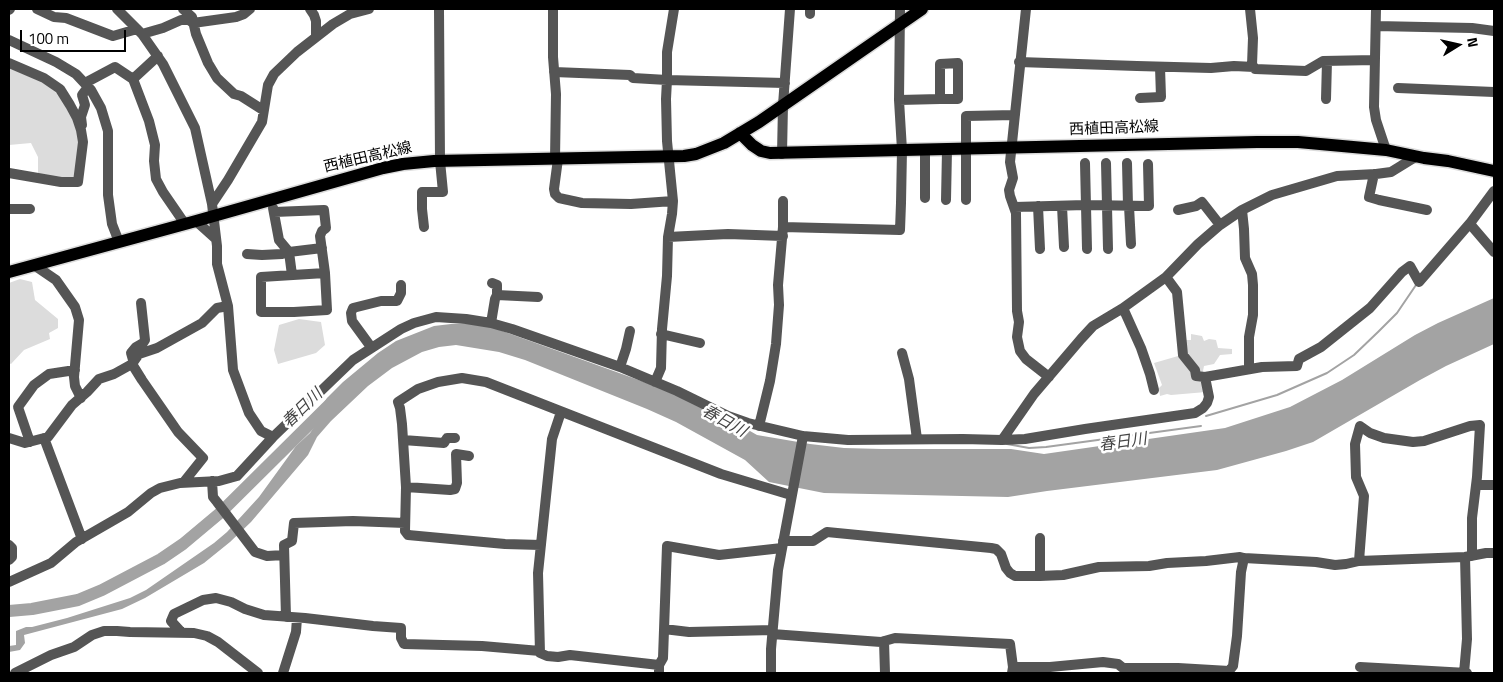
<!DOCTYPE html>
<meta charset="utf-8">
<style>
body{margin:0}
#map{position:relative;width:1503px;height:682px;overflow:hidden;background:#fff;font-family:"Titillium Web",sans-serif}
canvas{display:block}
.frame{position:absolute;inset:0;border:10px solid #000;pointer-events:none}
.north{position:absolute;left:1433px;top:20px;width:50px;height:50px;-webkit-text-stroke:4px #fff;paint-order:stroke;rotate:80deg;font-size:14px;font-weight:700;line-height:20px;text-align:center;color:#000}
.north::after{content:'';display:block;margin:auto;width:18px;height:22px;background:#000;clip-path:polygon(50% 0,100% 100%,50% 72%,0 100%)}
.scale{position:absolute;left:20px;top:30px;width:106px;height:22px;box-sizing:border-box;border:2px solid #000;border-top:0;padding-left:6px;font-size:15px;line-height:18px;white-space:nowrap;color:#000;-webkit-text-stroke:4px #fff;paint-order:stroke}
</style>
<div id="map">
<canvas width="1503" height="682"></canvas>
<div class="frame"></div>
<div class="north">N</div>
<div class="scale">100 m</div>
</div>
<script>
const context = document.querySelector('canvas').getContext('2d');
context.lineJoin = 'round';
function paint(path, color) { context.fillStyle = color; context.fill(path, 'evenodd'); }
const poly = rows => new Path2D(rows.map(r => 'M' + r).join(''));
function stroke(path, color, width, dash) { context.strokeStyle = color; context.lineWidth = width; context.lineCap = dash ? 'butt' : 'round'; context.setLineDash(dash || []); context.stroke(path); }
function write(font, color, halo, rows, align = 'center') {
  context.font = font + ' "Titillium Web","Noto Sans JP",sans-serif'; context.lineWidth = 5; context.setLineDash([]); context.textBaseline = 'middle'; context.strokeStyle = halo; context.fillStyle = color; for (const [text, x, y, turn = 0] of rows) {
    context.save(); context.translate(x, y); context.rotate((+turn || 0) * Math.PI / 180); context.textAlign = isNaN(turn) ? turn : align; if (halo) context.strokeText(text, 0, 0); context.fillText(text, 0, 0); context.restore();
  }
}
paint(poly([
 [11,68,42,80,60,96,70,113,79,134,75,179,38,175,38,157,31,143,9,145,9,70],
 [20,279,32,282,35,300,58,319,58,328,49,333,50,339,24,350,11,364,9,363,9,283],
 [299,319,321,322,325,345,316,353,278,364,274,350,279,325],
 [1191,334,1202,336,1204,341,1209,339,1216,340,1218,348,1232,349,1232,354,1220,355,1214,364,1204,366,1203,371,1206,392,1171,395,1167,394,1160,396,1159,388,1162,385,1154,363,1185,354,1184,340,1191,340]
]), '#dcdcdc');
paint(poly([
 [1494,298,1494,344,1446,366,1420,380,1313,442,1286,451,1217,470,1047,491,1008,497,824,493,769,482,745,460,676,422,647,409,525,360,499,352,456,345,439,347,422,352,392,368,368,386,331,421,317,437,308,455,251,522,230,542,204,563,145,598,122,609,24,635,25,643,20,650,9,652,9,646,16,645,16,631,26,627,32,627,67,618,130,598,146,590,214,543,227,532,259,497,296,446,310,433,319,420,320,409,327,398,343,382,378,353,396,341,434,326,451,324,474,324,494,328,672,392,722,415,757,435,810,444,844,448,882,449,1011,449,1044,454,1225,428,1290,407,1342,380,1415,335,1438,323]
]), '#a3a3a3');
stroke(poly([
 [1206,416,1277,395,1327,373,1354,355,1378,332,1397,313,1416,285],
 [1007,444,1029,448,1046,447,1201,426]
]), '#a3a3a3', 2);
stroke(poly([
 [9,611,32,609,78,600,102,590,161,559,183,544,220,513,332,402]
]), '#a3a3a3', 12);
const major = poly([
 [740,133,752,145,761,151,770,153,1257,142,1298,142,1386,150,1424,158,1448,161,1494,171],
 [9,272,196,221,383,168,403,164,434,161,684,156,696,154,724,143,759,122,922,9]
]);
stroke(major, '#dbdbdb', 15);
stroke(poly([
 [37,9,54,17,66,18,113,36,137,29],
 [117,9,142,34,163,64,195,128,212,204,217,246,217,264,228,306,233,370,249,413,261,431,273,437],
 [183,9,192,17,196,34,208,63,217,78,234,94,241,96,263,110],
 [310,9,314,15,316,21,316,37],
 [553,9,553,57,556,94,555,159],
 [1026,9,1010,162,1013,178,1009,190,1010,196,1016,213,1017,311,1019,322,1017,337,1020,351,1026,359,1049,377],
 [1250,9,1253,38,1252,65,1255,69,1306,71,1323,61,1375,60],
 [1376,9,1374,107,1376,120,1386,150],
 [9,10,10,9],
 [810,14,810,9],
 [1376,26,1472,28,1494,31],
 [142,34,163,28,181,20,189,20,193,23,236,17,244,14,250,9],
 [9,40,56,62,76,74,91,90,101,108,108,131,108,195,112,224,119,242],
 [1019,62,1137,66,1211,68,1234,66,1254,67],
 [9,63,44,78,60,89,70,105,77,118,81,130,83,142,78,182,61,182,9,173],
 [554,72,630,75,633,78,667,80,785,83],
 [133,79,149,121,155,145,154,161,156,179,163,192,185,224],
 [85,83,115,67,133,79,158,56],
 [1398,88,1494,92],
 [1140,98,1161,97,1160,67],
 [1326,99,1327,61],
 [899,100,940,99,958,99,958,63,940,64,940,99],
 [82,125,81,117,85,105,82,95,88,87],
 [782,154,783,105,790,9],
 [558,159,554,189,555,194,559,198,582,203,631,204,673,201,667,141,666,99,667,80,667,52,674,9],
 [1085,163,1087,249],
 [1106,163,1108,249],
 [1127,163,1128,206],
 [1374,174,1369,197,1379,200,1427,210],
 [925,198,925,150],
 [946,200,947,150],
 [966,200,966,116,1015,115],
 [212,204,228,180,262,122,268,85,274,74,297,52,333,24,350,14,369,9],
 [1038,206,1040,249],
 [1062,206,1064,247],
 [1129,206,1131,244],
 [1015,207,1085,205,1149,206,1148,164],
 [273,208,279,240,289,252,292,275],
 [9,209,30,209],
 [1178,210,1196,206,1202,202,1220,225],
 [1242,210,1244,229,1245,258,1252,274,1253,285,1253,315,1249,337,1249,369],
 [274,212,324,210,326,228,322,231,320,236,325,273,327,310,294,312,261,312,261,277,325,273],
 [196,221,216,239],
 [1470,224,1494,252],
 [424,227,422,209,422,192,443,192,440,161,439,9],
 [783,227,900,230,901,203,902,150,899,100,900,9],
 [668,237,728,234,783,236],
 [247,254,262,255,282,254,289,252,322,248],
 [34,265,56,280,75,307,79,320,74,377,75,386,81,398],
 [1166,277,1177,292,1183,355,1195,370,1196,376,1205,377],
 [497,295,538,297],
 [1123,308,1141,348,1150,374,1154,390],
 [491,323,495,299,497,295,497,285,492,283],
 [661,334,700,343],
 [371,347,352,321,351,313,353,308,381,301,397,301,401,293,401,285],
 [902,353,909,379,917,439],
 [133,360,131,353,136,347,143,343,145,340,141,303],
 [132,364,142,380,178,432,203,458,183,483],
 [620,367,626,349,630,331],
 [655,382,661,368,662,329,667,276,668,237,672,214,673,201],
 [561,412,552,439,538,573,540,653,547,656,558,657,570,655,659,665,659,673],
 [759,426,770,381,776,344,779,305,778,285,783,227,783,201],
 [9,438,25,443,48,437,72,405,87,392,99,379,114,374,132,364,139,354,157,348,202,323,217,308,228,306],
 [44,438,82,539],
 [403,440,444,443,447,438,455,438],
 [1002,440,1025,439,1085,429,1195,413,1203,408,1207,403,1209,397,1205,377,1262,367,1297,366,1299,359,1321,347,1370,308,1402,272,1410,266,1419,282,1471,222,1494,191],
 [30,442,18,407,34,385,49,374,75,370],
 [212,481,213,497,217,502,255,552,267,556,284,555],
 [1476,485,1494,485],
 [406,487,450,490,455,489,457,483,456,454,469,456],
 [1040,538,1040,576],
 [783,541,813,541,827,532,991,548,996,549,1001,554,1006,568,1010,573,1015,576,1040,576,1063,575,1099,567,1149,566,1167,563,1206,561,1240,557,1244,558,1316,562,1335,565,1346,564,1359,561,1465,557,1486,553,1494,553],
 [9,545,12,548,12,557,9,560],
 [541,545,505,544,408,535,405,531,406,487,402,424,400,408,398,402,418,389,438,382,462,378,486,382,721,474,791,495],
 [1359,561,1364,496,1356,477,1355,444,1360,426,1370,433,1384,438,1413,442,1424,441,1470,426,1480,425,1477,477,1472,518,1472,556],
 [9,582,51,563,76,542,128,512,151,493,160,488,180,483,219,481,237,476,273,437,353,360,401,329,414,323,436,317,466,319,491,323,512,329,620,367,677,391,728,416,748,423,803,436,848,440,963,439,1002,440,1034,394,1081,339,1093,326,1123,308,1166,277,1198,244,1220,225,1242,210,1272,195,1337,176,1376,174,1391,172,1417,156],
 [286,617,284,545,292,541,294,523,353,521,405,523],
 [664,629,689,632,773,630],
 [182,633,171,621,174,614,203,600,216,598,231,602,245,609,264,615,305,618,373,626,401,628,401,638,404,644,482,646,540,651],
 [772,634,881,642,895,638,1010,644,1013,667,1012,673],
 [884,641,885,673],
 [659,665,663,658,667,546,719,555,782,548],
 [1013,667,1050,667,1103,662,1118,664,1123,668,1178,668,1229,671],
 [1360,667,1467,673],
 [15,673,51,655,74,647,92,635,104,631,117,631,130,632,194,633,207,636,218,642,258,673],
 [283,673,296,632,297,618],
 [771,673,771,649,778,570,803,436],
 [1230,673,1229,671,1233,666,1237,636,1241,572,1244,558],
 [1464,673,1467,639,1465,557]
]), '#555', 10);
stroke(major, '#000', 12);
write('15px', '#000', '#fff', [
 ["西植田高松線",1114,129,-2],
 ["西植田高松線",368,158,-13]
]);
write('italic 16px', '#444', '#fff', [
 ["春日川",303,409,-44],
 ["春日川",724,422,29],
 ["春日川",1123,443,-8]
]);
</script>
